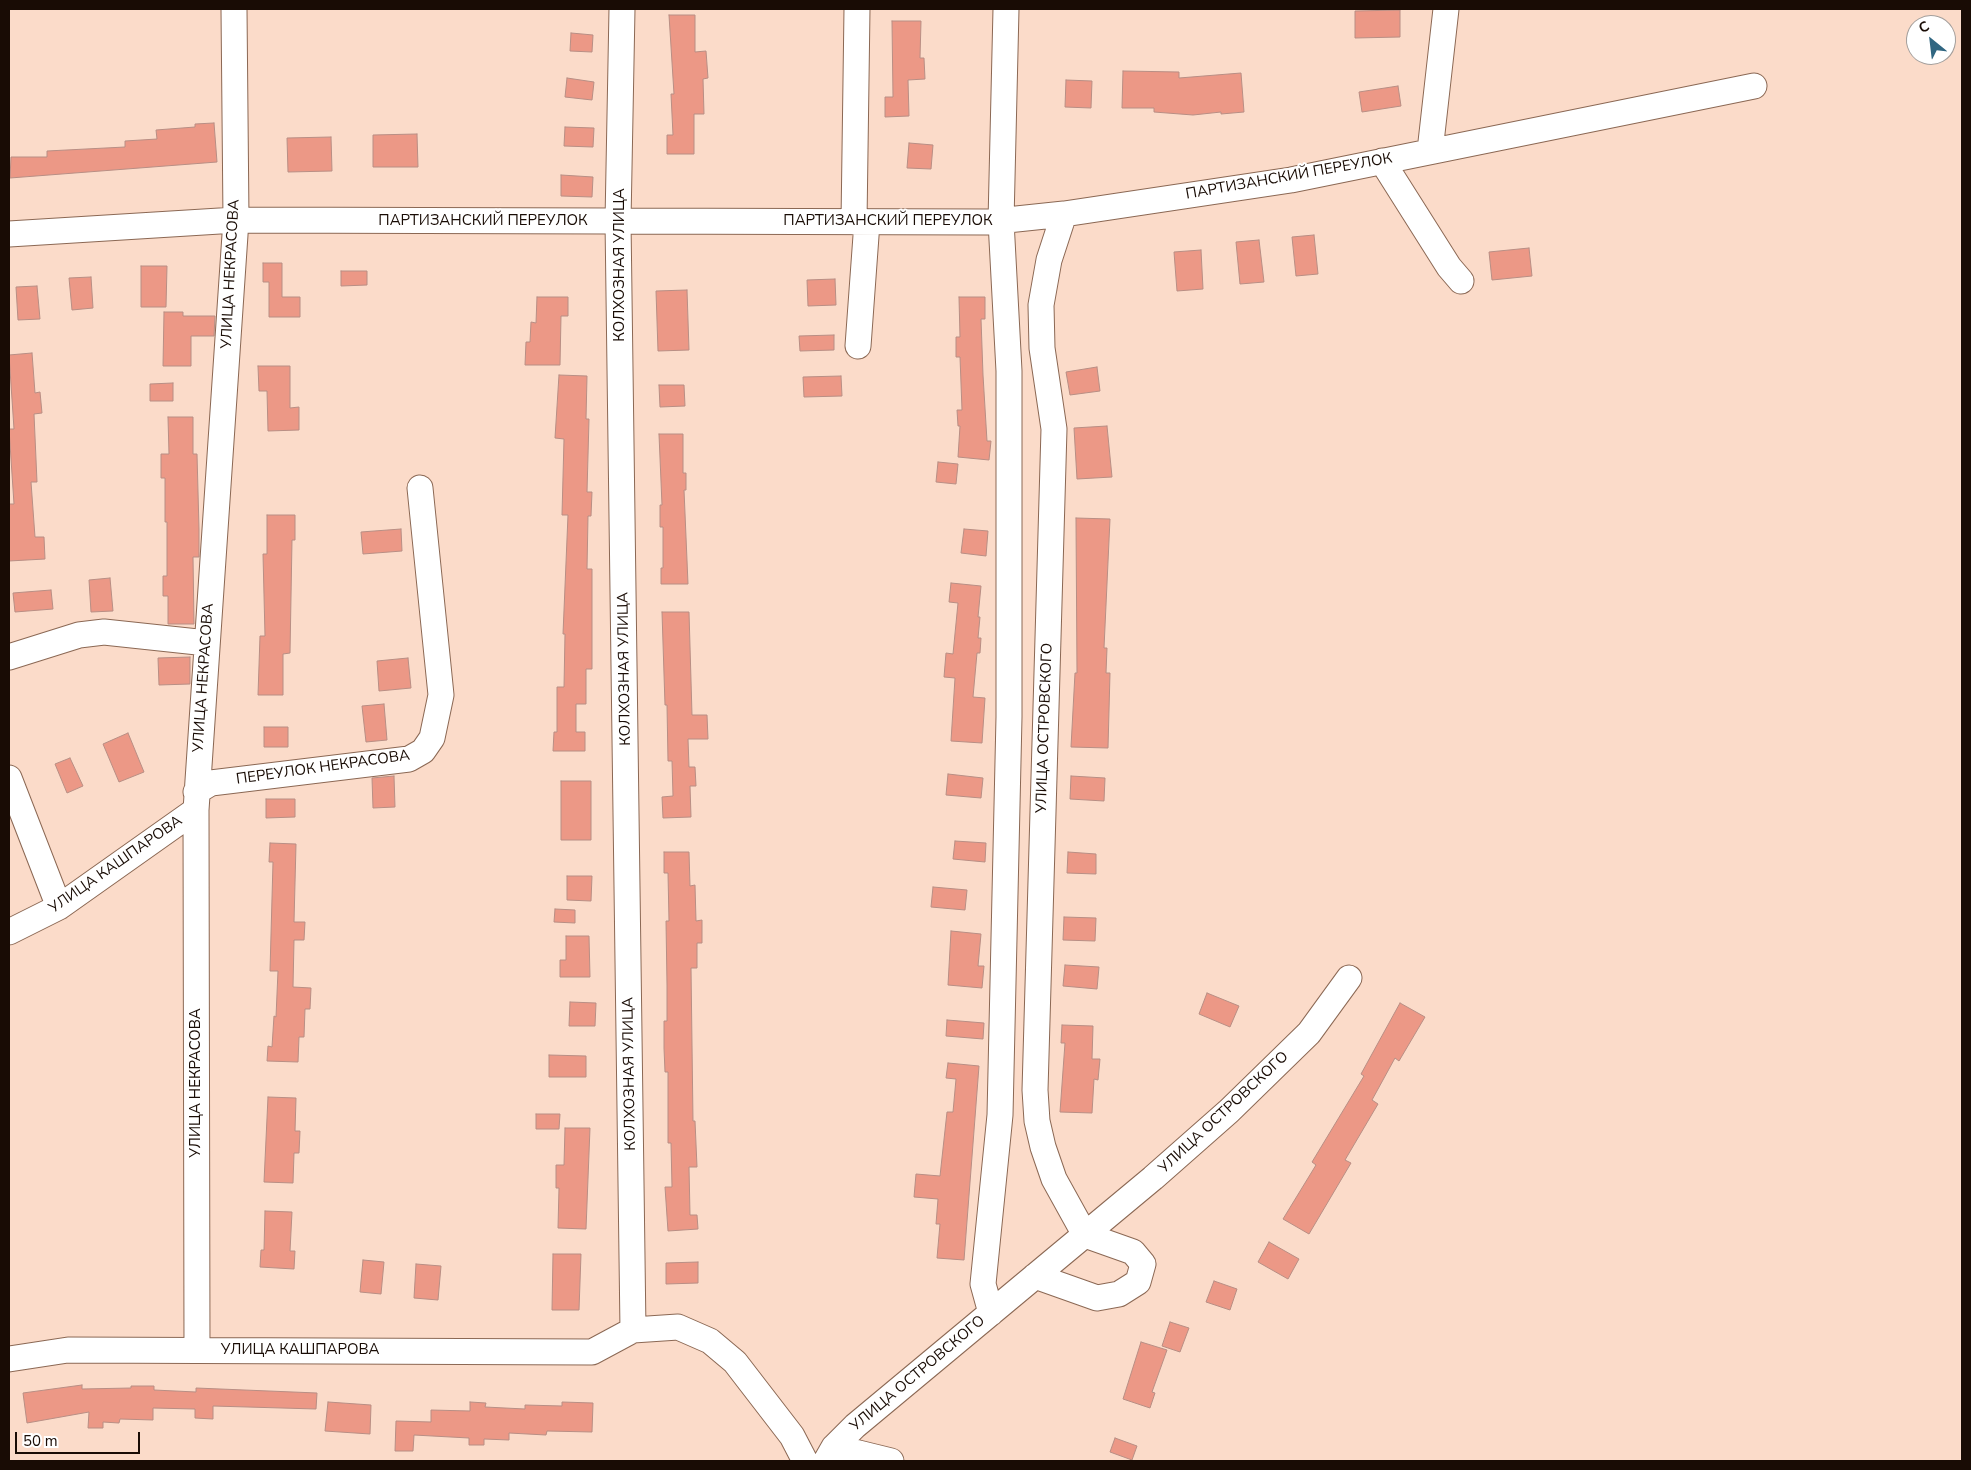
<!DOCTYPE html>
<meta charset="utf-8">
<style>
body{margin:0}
#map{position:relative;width:1971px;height:1470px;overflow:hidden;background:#fbdbc9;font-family:"Nunito Sans",sans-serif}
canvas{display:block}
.frame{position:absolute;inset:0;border:10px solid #190c05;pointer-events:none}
.north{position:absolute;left:1906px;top:15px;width:50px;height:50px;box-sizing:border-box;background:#fff;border:1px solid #a39e9b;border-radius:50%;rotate:331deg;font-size:14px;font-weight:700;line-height:20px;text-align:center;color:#190c05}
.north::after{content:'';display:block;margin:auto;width:18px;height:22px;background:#306681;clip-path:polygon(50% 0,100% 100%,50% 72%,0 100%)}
.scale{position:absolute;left:15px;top:1432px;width:125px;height:22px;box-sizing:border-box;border:2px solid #190c05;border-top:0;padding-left:6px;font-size:15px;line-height:18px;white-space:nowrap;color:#190c05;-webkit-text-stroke:4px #fff;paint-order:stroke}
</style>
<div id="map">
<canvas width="1971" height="1470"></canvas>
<div class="frame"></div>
<div class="north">С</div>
<div class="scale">50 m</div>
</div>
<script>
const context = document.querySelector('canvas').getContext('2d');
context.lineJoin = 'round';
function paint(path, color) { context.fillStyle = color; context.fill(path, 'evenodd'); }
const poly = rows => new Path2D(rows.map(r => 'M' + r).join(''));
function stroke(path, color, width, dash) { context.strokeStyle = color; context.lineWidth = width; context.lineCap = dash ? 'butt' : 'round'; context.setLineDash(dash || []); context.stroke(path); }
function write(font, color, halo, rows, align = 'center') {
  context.font = font + ' "Nunito Sans",sans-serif'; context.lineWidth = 4; context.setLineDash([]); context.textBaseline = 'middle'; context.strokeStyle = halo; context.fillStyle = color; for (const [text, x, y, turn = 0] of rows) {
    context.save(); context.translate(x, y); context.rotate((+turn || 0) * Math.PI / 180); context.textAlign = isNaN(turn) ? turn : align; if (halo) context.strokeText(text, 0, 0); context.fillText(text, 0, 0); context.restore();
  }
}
const building = poly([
 [1400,10,1400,37,1355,38,1355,11,1400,10],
 [669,15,695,15,695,52,706,51,708,78,703,79,704,114,694,114,694,154,667,154,667,135,673,135,671,94,674,94,669,15],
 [892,21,921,21,920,58,924,58,925,79,908,80,909,116,885,117,885,97,893,97,892,21],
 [571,33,593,35,592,52,570,51,571,33],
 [1123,71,1179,72,1179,78,1241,73,1244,112,1221,114,1221,112,1193,115,1154,112,1154,108,1122,108,1123,71],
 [567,78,594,82,592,100,565,97,567,78],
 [1066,80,1092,81,1091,108,1065,107,1066,80],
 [1398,86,1401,106,1362,112,1359,92,1398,86],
 [214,123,217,162,10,178,11,157,47,157,47,151,125,147,125,141,157,139,156,130,195,127,195,124,214,123],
 [565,127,594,128,593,147,564,146,565,127],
 [417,134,418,167,373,167,373,135,417,134],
 [331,137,332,171,288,172,287,138,331,137],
 [909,143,933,145,931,169,907,168,909,143],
 [561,175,593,177,592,197,561,196,561,175],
 [1314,235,1318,274,1296,276,1292,237,1314,235],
 [1259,240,1264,282,1240,284,1236,242,1259,240],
 [1529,248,1532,276,1492,280,1489,252,1529,248],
 [1201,250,1203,289,1177,291,1174,252,1201,250],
 [263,263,282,263,282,297,300,297,300,317,269,317,269,282,263,282,263,263],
 [141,266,167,266,166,307,141,307,141,266],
 [341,271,367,271,367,285,341,286,341,271],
 [91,277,93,308,72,310,69,278,91,277],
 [835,279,836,305,808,306,807,280,835,279],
 [37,286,40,319,18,320,16,287,37,286],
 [687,290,689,350,658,351,656,291,687,290],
 [537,297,568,297,568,316,561,316,560,365,525,365,526,342,530,342,531,322,536,323,537,297],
 [959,297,985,297,985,319,981,319,983,375,987,441,991,441,989,460,958,457,960,426,958,426,957,410,962,410,960,357,956,357,956,337,960,337,959,297],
 [164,312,183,312,183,316,215,316,214,336,191,336,191,366,163,366,164,312],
 [834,335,834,350,800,351,799,336,834,335],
 [32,353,35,393,40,392,42,413,34,414,37,482,31,482,35,537,44,537,45,559,9,561,9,504,14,504,9,429,14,429,9,355,32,353],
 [258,366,290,366,290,408,299,407,299,430,268,431,267,391,259,391,258,366],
 [1097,367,1100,391,1070,395,1066,372,1097,367],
 [559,375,587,376,586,419,589,419,587,492,592,492,591,516,588,516,587,569,592,569,592,669,586,669,586,704,576,704,576,732,585,732,585,751,553,751,554,732,557,732,557,687,564,687,565,634,563,634,568,515,562,515,564,439,555,438,559,375],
 [841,376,842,396,804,397,803,377,841,376],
 [173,383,173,401,150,401,150,384,173,383],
 [659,385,684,385,685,406,660,407,659,385],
 [168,417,193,417,193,454,197,454,199,529,199,557,193,557,194,624,168,624,168,596,163,596,163,576,167,576,167,522,165,522,165,478,161,478,161,454,169,454,168,417],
 [1107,426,1112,477,1077,479,1074,428,1107,426],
 [659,434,683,434,683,473,686,473,686,490,684,490,688,584,661,584,661,568,663,568,663,527,660,527,660,505,662,505,659,434],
 [938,462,958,464,956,484,936,482,938,462],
 [267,515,295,515,295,540,292,540,290,653,283,654,283,695,258,695,260,636,265,636,263,554,267,554,267,515],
 [1076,518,1110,519,1104,648,1107,648,1106,673,1110,673,1108,748,1071,747,1075,673,1077,673,1076,518],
 [401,529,402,551,363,554,361,532,401,529],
 [964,529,988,531,986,556,961,553,964,529],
 [110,578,113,611,91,612,89,580,110,578],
 [951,583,981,586,978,617,980,617,978,638,981,638,980,653,977,653,973,697,985,698,982,743,951,741,955,678,944,677,946,653,953,654,958,603,949,602,951,583],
 [51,590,53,609,15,612,13,593,51,590],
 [662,612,689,612,692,715,707,715,708,739,688,739,689,767,695,767,696,786,690,786,691,817,663,818,662,797,673,796,672,761,668,761,667,705,665,705,662,612],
 [190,657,190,684,159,685,158,658,190,657],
 [408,658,411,688,379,691,377,661,408,658],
 [384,704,387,740,366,742,362,706,384,704],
 [264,727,288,727,288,747,264,747,264,727],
 [128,733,144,772,119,782,103,744,128,733],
 [70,758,83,786,67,793,55,764,70,758],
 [948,774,983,778,981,798,946,795,948,774],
 [394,776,395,807,373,808,372,778,394,776],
 [1071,776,1105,778,1104,801,1070,799,1071,776],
 [561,781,591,781,591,840,561,840,561,781],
 [266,799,295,799,295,817,266,818,266,799],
 [955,841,986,843,985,862,953,859,955,841],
 [270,843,296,844,294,922,305,922,304,940,294,940,293,987,311,988,310,1009,305,1009,304,1037,299,1037,298,1062,267,1061,268,1046,272,1047,274,1016,276,1017,278,971,270,971,273,862,269,862,270,843],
 [664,852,689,852,690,886,695,885,696,921,702,920,702,943,697,943,697,968,691,968,693,1121,695,1121,697,1167,689,1167,690,1215,697,1215,698,1229,668,1231,665,1187,672,1187,671,1143,668,1143,668,1072,665,1072,664,1048,664,1021,667,1021,667,985,666,921,669,921,668,873,664,873,664,852],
 [1068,852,1096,854,1096,874,1067,873,1068,852],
 [567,876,592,876,591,901,567,900,567,876],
 [933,887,967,890,965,910,931,907,933,887],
 [555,909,575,910,575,923,554,922,555,909],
 [1064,917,1096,918,1095,941,1063,940,1064,917],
 [951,931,981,934,978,966,984,966,982,988,948,985,951,931],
 [566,936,589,936,590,977,560,977,560,960,566,960,566,936],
 [1065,965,1099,967,1097,989,1063,986,1065,965],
 [1207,993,1239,1006,1230,1027,1199,1014,1207,993],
 [570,1002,596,1003,595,1026,569,1026,570,1002],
 [1400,1003,1425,1017,1399,1061,1395,1058,1372,1100,1378,1104,1345,1160,1351,1163,1309,1234,1283,1219,1316,1165,1312,1162,1364,1076,1361,1074,1400,1003],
 [947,1020,984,1023,983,1039,946,1036,947,1020],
 [1062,1025,1093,1026,1092,1059,1100,1059,1098,1080,1094,1079,1092,1113,1060,1112,1065,1043,1061,1043,1062,1025],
 [549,1055,586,1056,586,1077,549,1077,549,1055],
 [948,1063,979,1066,964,1260,937,1258,940,1224,936,1224,938,1199,914,1197,916,1174,940,1176,947,1112,953,1112,956,1079,946,1078,948,1063],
 [268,1097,296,1098,295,1131,300,1131,299,1153,294,1153,293,1183,264,1182,268,1097],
 [536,1114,560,1114,559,1129,536,1129,536,1114],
 [565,1128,590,1128,586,1229,558,1228,559,1188,556,1188,556,1165,564,1165,565,1128],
 [265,1211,292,1212,290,1251,295,1251,294,1269,260,1267,261,1250,264,1250,265,1211],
 [1269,1242,1299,1259,1288,1279,1258,1262,1269,1242],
 [553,1254,581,1254,579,1310,552,1310,553,1254],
 [363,1260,384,1262,381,1294,360,1292,363,1260],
 [698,1262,698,1283,666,1284,666,1263,698,1262],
 [416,1264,441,1266,438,1300,414,1298,416,1264],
 [1214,1281,1237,1289,1230,1310,1206,1302,1214,1281],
 [1170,1322,1189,1328,1180,1352,1162,1346,1170,1322],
 [1141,1342,1167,1350,1152,1392,1155,1393,1150,1408,1123,1399,1141,1342],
 [82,1385,82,1389,131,1388,131,1386,154,1386,154,1390,196,1392,196,1388,317,1393,316,1409,213,1406,213,1419,195,1418,195,1409,153,1408,153,1420,120,1419,119,1423,103,1422,103,1428,88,1428,89,1412,27,1423,23,1393,82,1385],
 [328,1402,371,1405,370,1434,325,1431,328,1402],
 [470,1402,486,1403,485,1407,525,1409,525,1405,562,1406,562,1402,593,1403,592,1432,547,1431,546,1435,509,1433,509,1440,484,1439,484,1445,469,1445,469,1438,414,1435,413,1451,395,1451,396,1421,431,1422,431,1410,470,1411,470,1402],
 [1115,1438,1137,1446,1132,1460,1110,1452,1115,1438]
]);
paint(building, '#ec9886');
stroke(building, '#b88e84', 1);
const minor = poly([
 [622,9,618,221,633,1330],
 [1430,151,1446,9],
 [1382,161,1449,267,1461,281],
 [1064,214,1049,260,1041,305,1042,348,1054,429,1035,1090,1037,1121,1043,1147,1054,1179,1085,1235],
 [854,222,857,9],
 [9,234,236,220,988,222,1064,214,1291,180,1754,86],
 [858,346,867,222],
 [9,657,79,635,104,632,207,643],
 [9,778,59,907],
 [196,792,211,783,409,759,423,751,432,738,441,695,420,488],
 [9,932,59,907,196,810],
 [1035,1276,1097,1298,1119,1294,1138,1282,1143,1264,1133,1252,1085,1235],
 [991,1313,983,1284,1000,1115,1009,717,1009,371,1001,221,1006,9],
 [197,1349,196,810,236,220,234,9],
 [9,1359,68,1350,592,1352,633,1330,678,1327,710,1341,735,1362,792,1436,805,1461],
 [834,1447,891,1461],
 [826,1461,834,1447,855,1426,1153,1178,1229,1111,1309,1033,1349,978]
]);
stroke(minor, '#8b6854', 27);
stroke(minor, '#fff', 25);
write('15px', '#190c05', '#fff', [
 ["ПАРТИЗАНСКИЙ ПЕРЕУЛОК",1289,177,-10],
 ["ПАРТИЗАНСКИЙ ПЕРЕУЛОК",483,221],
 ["ПАРТИЗАНСКИЙ ПЕРЕУЛОК",888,221],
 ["КОЛХОЗНАЯ УЛИЦА",620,265,-90],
 ["УЛИЦА НЕКРАСОВА",231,274,-87],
 ["КОЛХОЗНАЯ УЛИЦА",625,669,-91],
 ["УЛИЦА НЕКРАСОВА",204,678,-86],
 ["УЛИЦА ОСТРОВСКОГО",1045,728,-88],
 ["ПЕРЕУЛОК НЕКРАСОВА",323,768,-8],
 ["УЛИЦА КАШПАРОВА",116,865,-35],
 ["КОЛХОЗНАЯ УЛИЦА",630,1074,-91],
 ["УЛИЦА НЕКРАСОВА",196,1083,-90],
 ["УЛИЦА ОСТРОВСКОГО",1224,1113,-43],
 ["УЛИЦА КАШПАРОВА",300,1350],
 ["УЛИЦА ОСТРОВСКОГО",918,1374,-40]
]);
</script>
